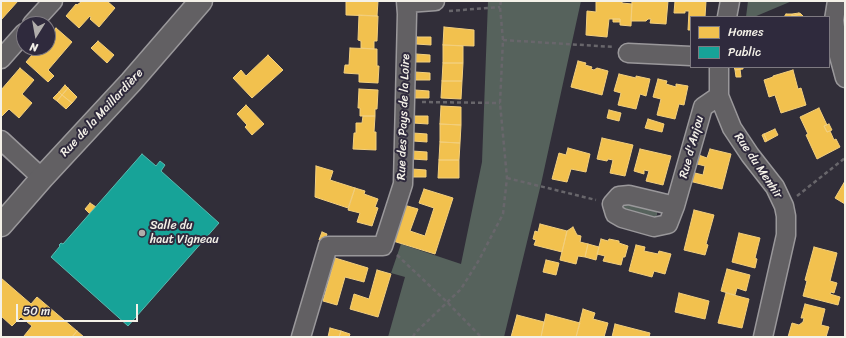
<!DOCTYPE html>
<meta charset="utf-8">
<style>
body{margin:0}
#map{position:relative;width:846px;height:338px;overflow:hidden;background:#312e39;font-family:Sriracha,sans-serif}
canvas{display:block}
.frame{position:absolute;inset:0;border:2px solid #f4f1e8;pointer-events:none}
.legend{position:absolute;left:690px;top:16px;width:140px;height:52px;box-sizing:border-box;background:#2f2a3d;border:1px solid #7e7a81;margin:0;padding:5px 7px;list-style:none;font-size:12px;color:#f4f1e8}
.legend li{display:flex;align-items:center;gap:8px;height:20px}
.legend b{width:20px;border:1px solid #7e7a81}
.north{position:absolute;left:16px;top:16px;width:40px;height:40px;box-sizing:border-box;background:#2f2a3d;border:1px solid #7e7a81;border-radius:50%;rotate:191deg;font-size:11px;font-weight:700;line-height:16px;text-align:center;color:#f4f1e8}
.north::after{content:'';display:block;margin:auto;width:14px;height:18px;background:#b0adab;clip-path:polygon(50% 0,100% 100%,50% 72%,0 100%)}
.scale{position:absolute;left:16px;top:304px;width:122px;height:18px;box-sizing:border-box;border:2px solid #f4f1e8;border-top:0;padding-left:5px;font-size:12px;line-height:14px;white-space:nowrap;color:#f4f1e8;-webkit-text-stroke:3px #2f2a3d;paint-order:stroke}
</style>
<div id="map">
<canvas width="846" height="338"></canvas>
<div class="frame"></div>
<ul class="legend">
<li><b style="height:11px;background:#f2c14e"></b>Homes</li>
<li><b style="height:11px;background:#17a398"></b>Public</li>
</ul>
<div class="north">N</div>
<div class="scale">50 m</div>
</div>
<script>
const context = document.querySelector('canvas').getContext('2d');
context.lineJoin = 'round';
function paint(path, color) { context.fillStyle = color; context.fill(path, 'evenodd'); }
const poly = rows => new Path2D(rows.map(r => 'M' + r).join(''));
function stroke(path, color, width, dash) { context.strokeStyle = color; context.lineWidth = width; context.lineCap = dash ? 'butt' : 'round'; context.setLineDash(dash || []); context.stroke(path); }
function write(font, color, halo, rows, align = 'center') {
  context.font = font + ' Sriracha,sans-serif'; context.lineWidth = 4; context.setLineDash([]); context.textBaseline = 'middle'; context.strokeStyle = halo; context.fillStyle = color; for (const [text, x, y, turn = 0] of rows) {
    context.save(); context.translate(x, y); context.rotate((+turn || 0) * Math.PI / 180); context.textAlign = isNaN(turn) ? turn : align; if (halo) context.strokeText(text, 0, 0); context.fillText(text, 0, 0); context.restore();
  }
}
paint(poly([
 [488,1,581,1,541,184,504,337,388,337,405,277,391,273,401,244,461,264,482,162],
 [748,1,792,1,754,17,746,17],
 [622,201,657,210,657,215,654,218,621,210]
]), '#56625c');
const homes = poly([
 [1,1,18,1,1,20,1,1],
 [80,1,107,1,115,8,99,27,90,19,91,18,90,16,79,28,66,16,76,4,77,5,81,2,80,1],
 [346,1,378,1,377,16,346,15,346,1],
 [596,1,622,1,622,3,632,4,631,26,620,25,620,19,609,19,607,37,586,35,587,11,596,12,596,1],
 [632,1,668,1,666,24,650,23,651,19,648,19,646,21,631,21,632,1],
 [675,1,706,1,705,17,691,17,691,30,688,30,689,11,685,11,685,13,674,13,675,1],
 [799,13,801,14,792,16,792,14,799,13],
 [786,14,792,14,792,16,801,14,804,17,784,17,786,14],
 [359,15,378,16,377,41,374,41,374,49,361,48,361,41,358,40,359,15],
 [613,19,620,19,620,22,613,22,613,19],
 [444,27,474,30,474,46,443,45,444,27],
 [56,28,72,42,48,70,54,76,48,82,26,62,38,48,48,48,48,37,56,28],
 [417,37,431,37,431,45,416,44,417,37],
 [98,41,114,55,107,63,91,48,98,41],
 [443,45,463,46,463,63,443,63,443,45],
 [350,48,377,49,377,66,379,66,378,83,359,82,359,74,344,73,345,65,349,65,350,48],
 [416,54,430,55,430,62,416,62,416,54],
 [268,55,283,70,252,98,233,78,241,70,246,76,268,55],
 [578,61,586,63,585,65,592,67,591,69,594,70,597,68,608,71,602,95,571,87,578,61],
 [443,63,463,63,462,81,442,81,443,63],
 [734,67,743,67,743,69,735,70,734,67],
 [20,68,34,80,22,94,32,103,19,118,9,109,1,117,1,90,20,68],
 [740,69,741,77,736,77,735,70,740,69],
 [793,70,798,89,801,88,806,105,781,113,775,95,769,97,764,80,773,77,773,76,793,70],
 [415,72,430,73,430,80,415,80,415,72],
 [619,74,636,78,636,76,650,79,646,96,640,94,636,109,618,105,621,93,614,91,619,74],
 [658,79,667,81,666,84,676,87,676,84,688,86,684,105,679,104,675,119,657,115,661,99,653,97,658,79],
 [442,81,462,81,461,99,441,98,442,81],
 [65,85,68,88,62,95,59,92,65,85],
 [68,88,77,97,72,103,62,95,68,88],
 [359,89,378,90,377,109,375,109,375,116,360,116,360,108,358,108,359,89],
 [415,90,429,91,429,98,414,98,415,90],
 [59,92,62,95,57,101,53,98,59,92],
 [62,95,72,103,66,109,57,101,62,95],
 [246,105,264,124,252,135,245,127,247,125,237,114,246,105],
 [441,106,461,107,461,125,440,124,441,106],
 [819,108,827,125,824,126,827,132,830,131,834,140,836,139,840,147,817,159,806,135,808,134,800,117,819,108],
 [609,110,621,113,619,121,607,118,609,110],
 [363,116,375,116,374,132,376,132,376,150,353,149,354,133,356,133,356,123,362,123,363,116],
 [414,116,428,116,428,124,413,123,414,116],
 [648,119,664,124,662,132,645,128,648,119],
 [440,124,461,125,460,143,440,142,440,124],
 [829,124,832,130,827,132,824,126,829,124],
 [775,129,778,135,767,141,764,134,775,129],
 [413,133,427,134,427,142,413,141,413,133],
 [764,134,767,141,765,142,762,135,764,134],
 [602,138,633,145,625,176,610,173,613,160,608,159,607,161,597,159,602,138],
 [440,142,460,143,459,160,439,160,440,142],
 [568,148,590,154,586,172,571,169,567,182,552,179,559,153,566,155,568,148],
 [640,149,671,156,663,185,646,181,649,171,644,170,644,174,634,171,640,149],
 [710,149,731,154,722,189,689,181,691,172,703,175,705,166,693,163,696,154,707,158,710,149],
 [412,151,427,152,427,160,412,159,412,151],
 [439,160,459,160,459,178,438,178,439,160],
 [316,166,333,171,330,180,355,188,348,208,315,197,316,166],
 [412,169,426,170,426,177,411,177,412,169],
 [845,181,845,204,835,198,845,181],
 [355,188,365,191,364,194,378,199,375,207,378,208,372,226,357,222,360,213,348,210,355,188],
 [424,189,453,198,435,254,393,241,404,205,418,209,410,231,425,236,434,208,419,203,424,189],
 [90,203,96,207,90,214,85,209,90,203],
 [694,210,714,215,706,244,708,245,705,255,684,250,694,210],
 [540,224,567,231,562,252,534,245,536,240,533,239,535,231,538,232,540,224],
 [573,227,577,235,581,236,580,242,588,244,585,257,578,256,576,264,560,260,567,231,573,227],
 [322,232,327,234,324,242,319,240,322,232],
 [739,233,760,238,755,258,757,259,755,268,732,262,739,233],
 [601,239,608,241,609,239,619,241,619,243,628,246,625,257,623,257,621,265,603,261,605,256,597,254,601,239],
 [588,244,599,247,596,260,585,257,588,244],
 [636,245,645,247,644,251,658,254,659,251,671,254,665,274,654,271,652,277,629,271,636,245],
 [814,247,837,253,830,281,837,283,834,293,831,292,830,294,840,297,838,305,803,296,807,281,805,280,814,247],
 [335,258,368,268,364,282,345,277,337,305,323,301,335,258],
 [546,260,559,263,556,275,543,272,546,260],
 [727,269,750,275,746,291,737,288,735,295,721,291,727,269],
 [377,270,391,274,378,317,350,309,354,294,369,299,377,270],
 [1,278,31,304,37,297,77,331,72,337,25,337,24,336,32,326,21,317,12,326,1,316,1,278],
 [679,293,709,301,705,319,675,312,679,293],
 [726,293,749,299,742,328,718,323,726,293],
 [805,304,825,309,821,325,829,327,826,337,788,337,792,323,799,325,803,322,804,318,801,318,805,304],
 [583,309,595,313,593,319,608,323,604,337,576,337,583,309],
 [546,314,580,323,576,337,541,337,546,314],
 [517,315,544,322,541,337,511,337,517,315],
 [615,324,650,333,649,337,612,337,615,324],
 [330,328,341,331,339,337,328,337,330,328],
 [77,331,84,337,72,337,77,331],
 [341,331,350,334,349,337,339,337,341,331]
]);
paint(homes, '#f2c14e');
stroke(homes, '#f3cf7c', 1);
const public = poly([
 [142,154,156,166,160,161,165,165,161,171,219,223,128,326,51,257,60,246,59,245,61,243,63,244,142,154]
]);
paint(public, '#17a398');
stroke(public, '#59bab0', 1);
const minor = poly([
 [837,1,834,20,839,56,845,78],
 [407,3,435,1],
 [727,17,730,1],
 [32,24,53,1],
 [628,53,691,56],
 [1,59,24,33],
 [719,67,719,96,732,128,750,155,775,187,784,206,786,216,786,235,763,337],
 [1,140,42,178],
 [675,206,629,195,619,196,612,204,615,214,622,218,654,227,668,224,675,206,703,107,719,96],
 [301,337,328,246,383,246,403,184,407,14,406,1]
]);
const tertiary = poly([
 [1,225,42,178,131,82,201,1]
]);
stroke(minor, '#9a989b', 21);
stroke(tertiary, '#9a989b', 25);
stroke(poly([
 [449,11,500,7],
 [503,40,614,47],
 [422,102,500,103],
 [507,178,596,200],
 [797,196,845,158],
 [397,255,447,302,481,337],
 [413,337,415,333,461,289,479,260,503,214,507,178,500,103,503,40,500,7,501,1]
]), '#68666b', 2.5, [4, 3]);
stroke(minor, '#626063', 18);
stroke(tertiary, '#626063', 22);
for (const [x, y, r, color] of [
 [142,233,4,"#b0adab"]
]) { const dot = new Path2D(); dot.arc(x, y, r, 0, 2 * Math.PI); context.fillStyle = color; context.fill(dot); stroke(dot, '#2f2a3d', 1.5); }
write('12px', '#f4f1e8', '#2f2a3d', [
 ["Rue de la Maillardière",102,113,-47],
 ["Rue des Pays de la Loire",404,117,-88],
 ["Rue d'Anjou",692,147,-75],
 ["Rue du Menhir",758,166,56]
]);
write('12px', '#f4f1e8', '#2f2a3d', [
 ["Salle du",150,226],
 ["haut Vigneau",150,240]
], 'left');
</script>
